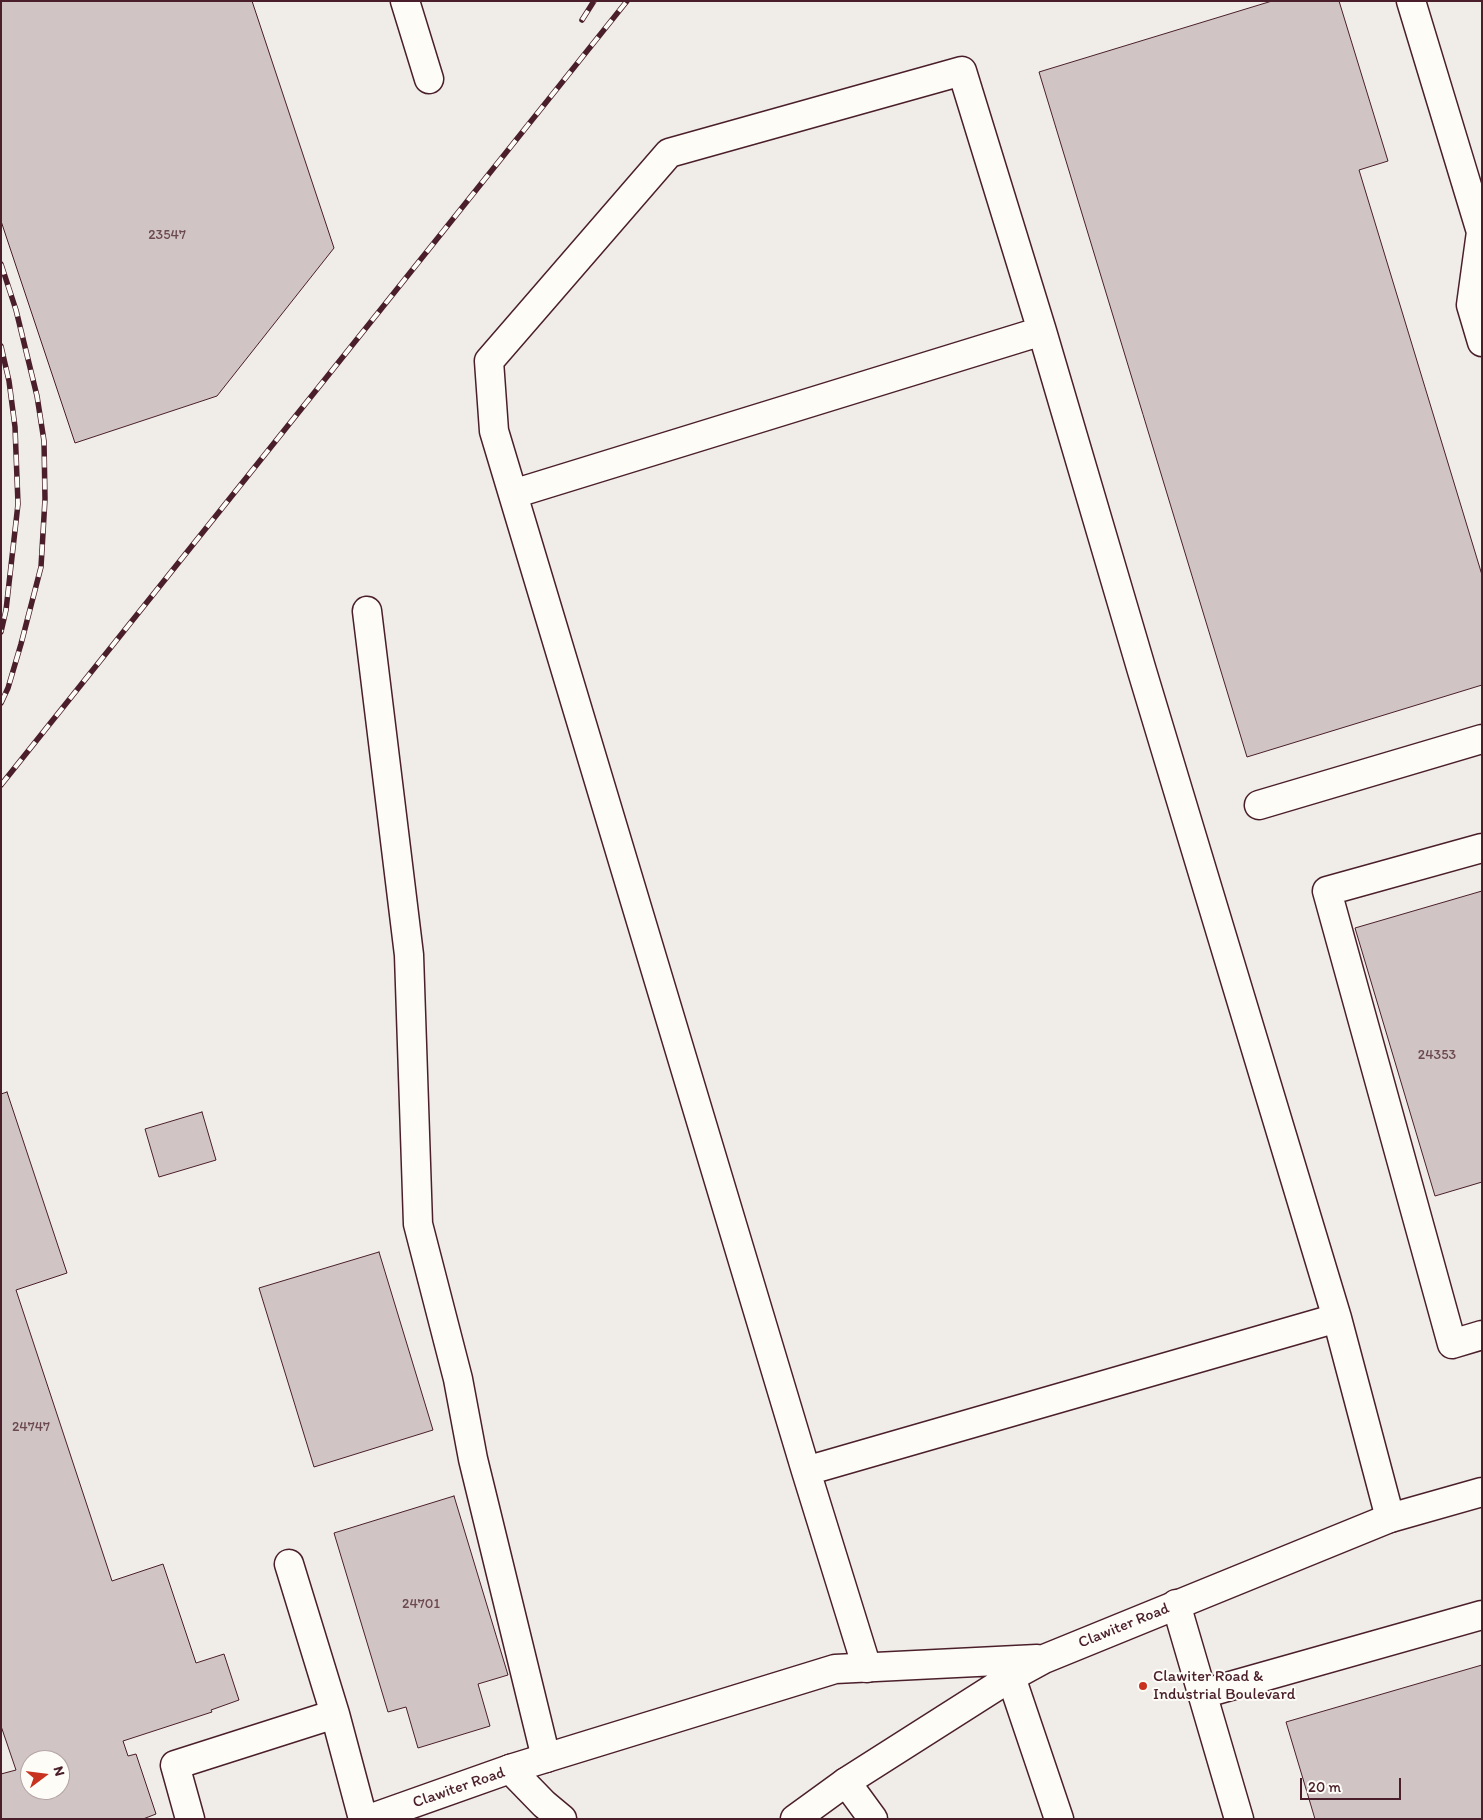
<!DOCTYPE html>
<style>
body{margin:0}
#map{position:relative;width:1483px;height:1820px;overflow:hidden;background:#fdfcf7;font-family:Itim,sans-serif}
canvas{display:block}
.frame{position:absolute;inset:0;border:2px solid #4a1f2b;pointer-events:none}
.north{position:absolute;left:20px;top:1750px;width:50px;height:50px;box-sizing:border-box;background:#fdfcf7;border:1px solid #b5a4a5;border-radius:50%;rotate:75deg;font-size:14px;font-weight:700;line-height:20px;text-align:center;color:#4a1f2b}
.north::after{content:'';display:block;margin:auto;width:18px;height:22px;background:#c8321e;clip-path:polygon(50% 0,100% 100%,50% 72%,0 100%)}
.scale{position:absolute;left:1300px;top:1778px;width:101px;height:22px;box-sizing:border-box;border:2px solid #4a1f2b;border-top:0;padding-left:6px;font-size:15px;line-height:18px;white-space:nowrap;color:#4a1f2b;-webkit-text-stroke:4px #fdfcf7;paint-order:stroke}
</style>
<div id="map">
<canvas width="1483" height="1820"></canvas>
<div class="frame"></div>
<div class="north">N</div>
<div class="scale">20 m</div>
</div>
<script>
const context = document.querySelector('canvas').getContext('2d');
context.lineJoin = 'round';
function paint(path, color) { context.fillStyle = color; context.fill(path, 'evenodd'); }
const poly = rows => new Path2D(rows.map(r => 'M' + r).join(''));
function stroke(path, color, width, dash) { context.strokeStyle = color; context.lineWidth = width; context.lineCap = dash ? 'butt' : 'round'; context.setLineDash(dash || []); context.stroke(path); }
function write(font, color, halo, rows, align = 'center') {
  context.font = font + ' Itim,sans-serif'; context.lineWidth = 4; context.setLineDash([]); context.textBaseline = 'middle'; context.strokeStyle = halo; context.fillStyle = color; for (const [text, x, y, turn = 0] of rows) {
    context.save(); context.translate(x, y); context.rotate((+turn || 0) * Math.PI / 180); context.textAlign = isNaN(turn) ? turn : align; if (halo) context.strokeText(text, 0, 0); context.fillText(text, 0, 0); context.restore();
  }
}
paint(poly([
 [1,1,1482,1,1482,1819,1,1819],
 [30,1760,60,1760,60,1790,30,1790]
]), '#f0ece8');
const building = poly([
 [1,1,252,1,334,248,217,396,75,443,1,221,1,1],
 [1272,1,1339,1,1388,161,1359,170,1482,575,1482,685,1247,757,1039,72,1272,1],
 [1482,891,1482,1182,1435,1196,1355,928,1482,891],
 [7,1092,67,1273,16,1290,112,1581,163,1564,196,1663,224,1654,239,1700,211,1710,212,1712,123,1741,128,1756,136,1754,156,1814,143,1819,1,1819,1,1774,16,1770,1,1726,1,1094,7,1092],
 [30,1760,60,1760,60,1790,30,1790,30,1760],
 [202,1112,216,1160,159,1177,145,1129,202,1112],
 [379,1252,433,1430,314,1467,259,1288,379,1252],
 [454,1496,508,1675,478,1684,490,1726,418,1748,406,1707,388,1712,334,1533,454,1496],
 [1482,1665,1482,1819,1315,1819,1286,1722,1482,1665]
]);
paint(building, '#d0c5c4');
stroke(building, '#4a1f2b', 1);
const minor = poly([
 [405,1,429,79],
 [1411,1,1481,232,1471,305,1482,342],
 [513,494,1042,331],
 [367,611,409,955,418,1224,458,1379,473,1459,546,1758],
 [1259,805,1482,739],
 [1482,848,1327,891,1452,1344,1482,1335],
 [806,1471,1337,1318,1390,1518],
 [289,1564,335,1714,363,1819],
 [1176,1604,1239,1819],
 [867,1668,806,1471,494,431,489,361,669,153,962,71,1042,331,1142,671,1337,1318],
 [1011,1677,1059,1819],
 [1202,1694,1482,1615],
 [846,1782,873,1819],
 [190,1819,175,1765,335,1714],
 [369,1819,510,1769,544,1804,562,1819]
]);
const major = poly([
 [510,1769,835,1669,1037,1659],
 [795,1819,846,1782,1011,1677,1044,1659,1390,1518,1482,1492]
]);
stroke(minor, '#4a1f2b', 31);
stroke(major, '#4a1f2b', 31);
stroke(minor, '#fdfcf7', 28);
stroke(major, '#fdfcf7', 28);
const rail = poly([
 [582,20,594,1],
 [1,264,16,310,37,396,44,441,45,499,41,567,21,644,8,688,1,703],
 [1,346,9,381,15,427,18,504,6,610,1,632],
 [1,785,627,1]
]);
stroke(rail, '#4a1f2b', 5.5);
stroke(rail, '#fdfcf7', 4, [11]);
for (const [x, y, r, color] of [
 [1143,1686,5,"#c8321e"]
]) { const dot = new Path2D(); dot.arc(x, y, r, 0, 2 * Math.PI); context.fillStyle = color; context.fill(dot); stroke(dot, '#fdfcf7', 2); }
write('14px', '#6c4851', null, [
 ["23547",167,235],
 ["24353",1437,1055],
 ["24747",31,1427],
 ["24701",421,1604]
]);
write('16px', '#4a1f2b', '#fdfcf7', [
 ["Clawiter Road",1124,1626,-22],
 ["Clawiter Road",459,1788,-19]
]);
write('16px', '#4a1f2b', '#fdfcf7', [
 ["Clawiter Road &",1153,1677],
 ["Industrial Boulevard",1153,1695]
], 'left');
</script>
